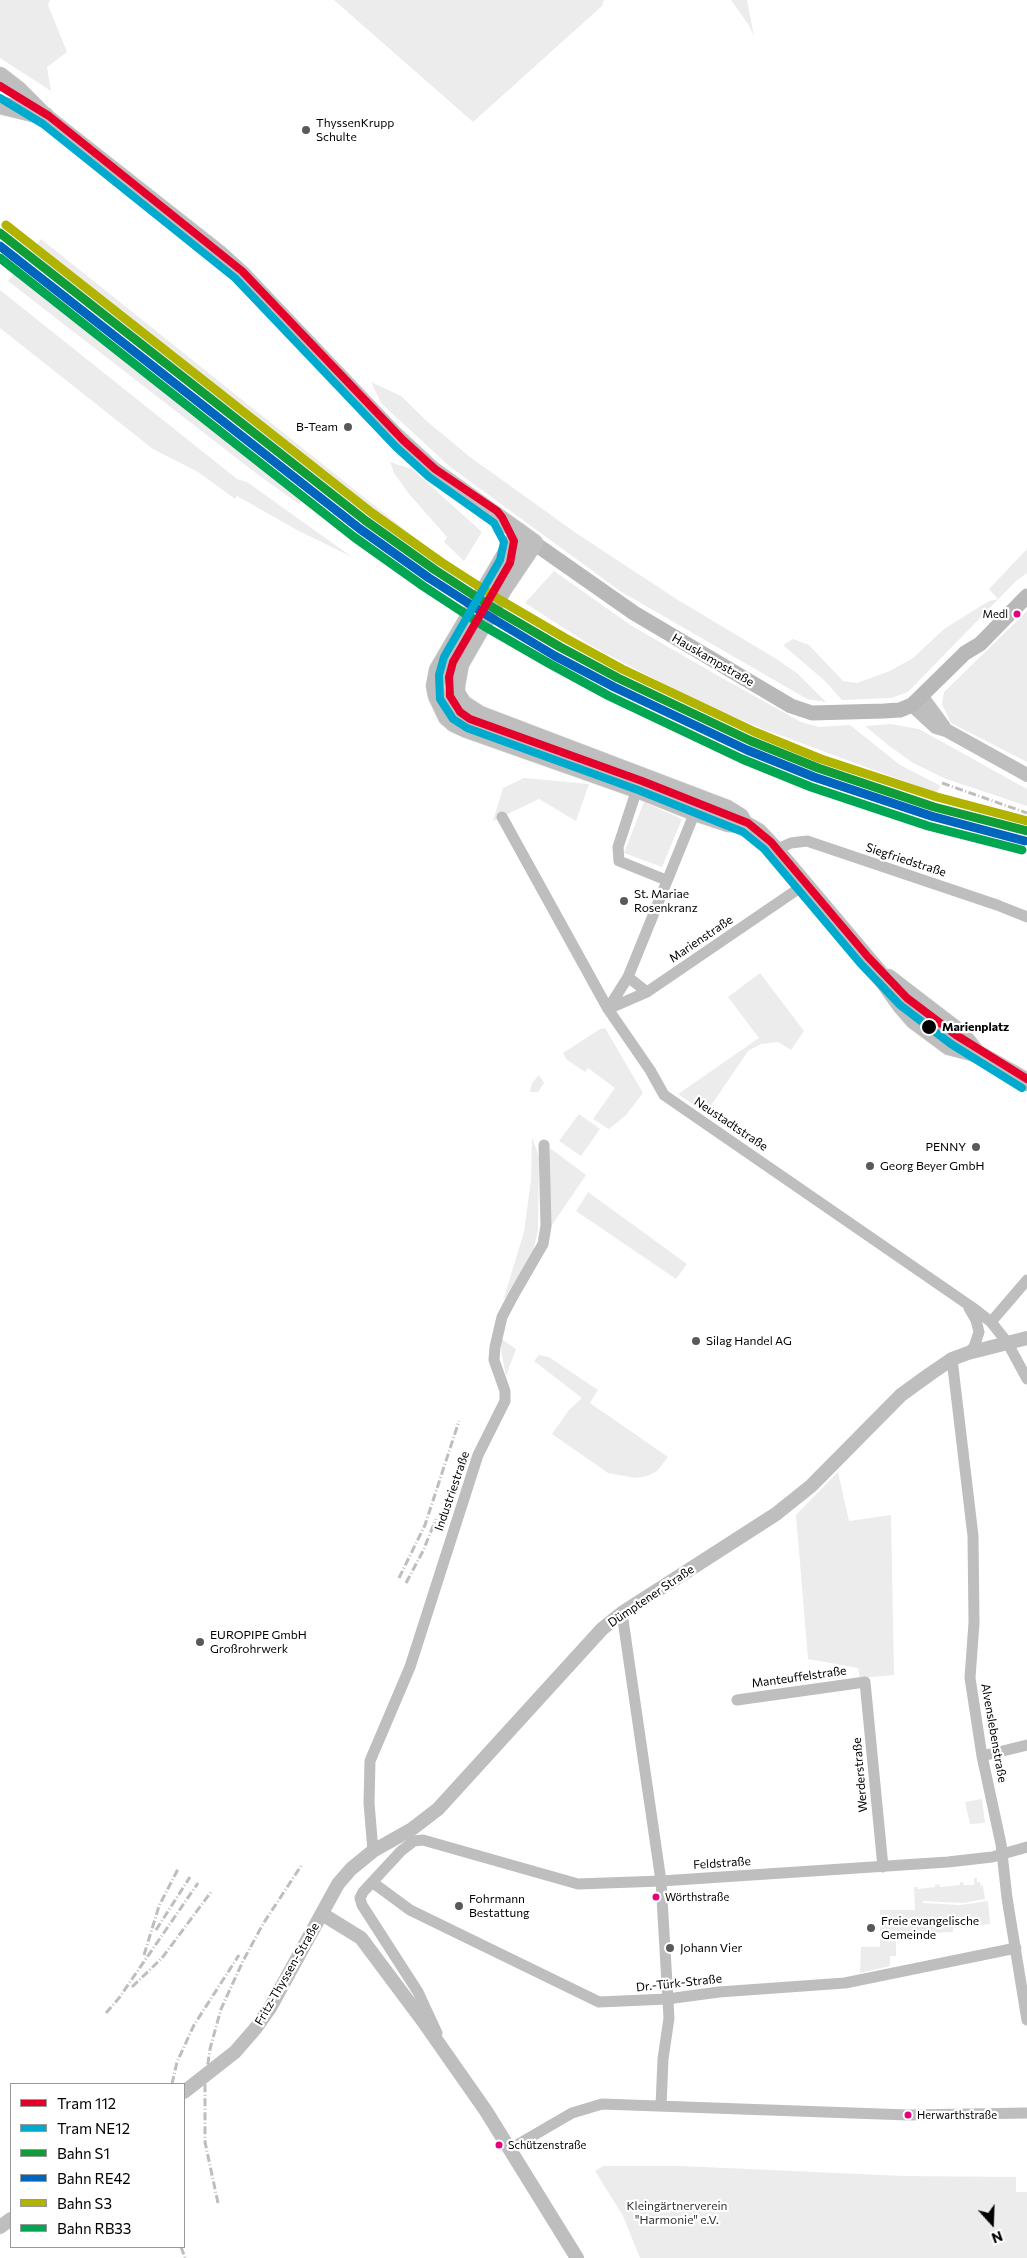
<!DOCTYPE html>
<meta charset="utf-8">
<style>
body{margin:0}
#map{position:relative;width:1027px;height:2258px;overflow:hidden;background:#fff;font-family:Commissioner,sans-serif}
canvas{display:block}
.legend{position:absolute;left:10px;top:2083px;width:175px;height:165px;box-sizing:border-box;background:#fff;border:1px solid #999;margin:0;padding:6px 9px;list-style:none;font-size:15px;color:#000}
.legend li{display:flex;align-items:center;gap:10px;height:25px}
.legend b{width:25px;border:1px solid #999}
.north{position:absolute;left:967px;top:2198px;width:50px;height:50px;-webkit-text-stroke:4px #fff;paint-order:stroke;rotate:160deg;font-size:14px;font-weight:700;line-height:20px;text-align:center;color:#000}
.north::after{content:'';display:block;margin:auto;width:18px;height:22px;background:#000;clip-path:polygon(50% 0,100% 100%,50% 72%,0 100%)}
</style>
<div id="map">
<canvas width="1027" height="2258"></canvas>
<ul class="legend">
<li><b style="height:6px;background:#e4002b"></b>Tram 112</li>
<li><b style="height:6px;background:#00a9ce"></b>Tram NE12</li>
<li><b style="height:6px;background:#109c37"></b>Bahn S1</li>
<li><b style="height:6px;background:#0065bd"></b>Bahn RE42</li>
<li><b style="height:6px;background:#b2b200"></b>Bahn S3</li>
<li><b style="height:6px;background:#00a651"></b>Bahn RB33</li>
</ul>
<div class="north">N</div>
</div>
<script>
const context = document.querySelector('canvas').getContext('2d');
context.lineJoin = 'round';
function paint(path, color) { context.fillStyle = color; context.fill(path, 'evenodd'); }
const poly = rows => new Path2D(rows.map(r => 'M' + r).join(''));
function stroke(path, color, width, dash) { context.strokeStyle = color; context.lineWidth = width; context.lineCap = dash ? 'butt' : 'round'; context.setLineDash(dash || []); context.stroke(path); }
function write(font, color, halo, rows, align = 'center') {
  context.font = font + ' Commissioner,sans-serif'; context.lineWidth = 4.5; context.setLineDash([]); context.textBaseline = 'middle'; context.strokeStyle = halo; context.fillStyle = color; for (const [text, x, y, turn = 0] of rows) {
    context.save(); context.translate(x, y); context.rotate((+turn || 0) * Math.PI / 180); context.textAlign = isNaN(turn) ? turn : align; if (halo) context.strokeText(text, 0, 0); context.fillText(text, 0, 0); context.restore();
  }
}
paint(poly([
 [0,0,50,0,48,5,67,52,47,67,51,91,0,58],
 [334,0,604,0,602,6,473,122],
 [731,0,747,0,754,37,750,27],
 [41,239,460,574,458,580,382,527,30,253],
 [19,267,305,498,299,504,257,474,8,281],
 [0,290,237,479,247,482,352,557,297,530,237,496,235,499,198,472,153,449,0,328],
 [371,382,401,396,429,423,470,457,576,533,678,600,775,658,798,674,826,702,807,699,620,591,449,466,381,403],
 [390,462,412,469,482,532,464,561,444,542,447,537,409,494,394,473],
 [1027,549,1027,573,1015,582,908,692,891,698,842,700,825,681,783,645,793,639,809,645,843,681,857,683,890,671,913,658,944,629,989,601,998,599,989,589],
 [554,571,632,626,715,674,801,722,819,727,850,725,900,765,941,786,936,793,763,729,699,702,595,648,525,603],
 [1027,611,1027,762,951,723,942,704,944,692],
 [890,724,919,729,1027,789,1027,806,946,779,913,763,888,745,865,726],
 [524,778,589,784,576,821,539,799,493,821,503,788],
 [644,802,682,819,662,867,624,853],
 [760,973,804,1031,791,1050,778,1042,761,1044,748,1051,706,1113,678,1094,759,1038,728,997],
 [605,1028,643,1093,626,1115,609,1129,593,1119,615,1088,588,1068,585,1072,566,1059,563,1053,600,1029],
 [539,1075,544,1083,538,1092,530,1092,532,1083],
 [579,1114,600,1129,581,1156,559,1141],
 [532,1137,539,1157,538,1230,533,1252,503,1301,524,1232,531,1180],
 [550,1148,586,1175,548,1231,550,1223],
 [588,1192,687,1264,676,1279,576,1211],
 [500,1338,516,1349,506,1376,502,1356],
 [539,1355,549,1357,598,1390,590,1403,668,1457,657,1471,647,1476,635,1478,608,1473,552,1434,569,1410,582,1398,534,1361],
 [838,1472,849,1521,891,1515,894,1675,860,1678,858,1668,808,1659,796,1515],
 [982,1799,985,1823,970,1824,965,1802],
 [974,1878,977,1878,977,1882,980,1882,981,1886,983,1886,985,1899,963,1903,923,1901,923,1903,960,1905,988,1901,990,1924,953,1928,953,1932,931,1933,931,1937,896,1938,896,1956,890,1956,890,1966,860,1973,861,1947,880,1947,880,1910,915,1910,914,1887,917,1887,918,1889,935,1887,935,1885,939,1884,940,1887,960,1885,960,1882,963,1882,964,1885,974,1885],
 [603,2166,680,2166,904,2176,1016,2177,1016,2192,1027,2192,1027,2258,640,2258,623,2216,595,2171]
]), '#ececec');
const primary = poly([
 [0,76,18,90,45,117,219,254,242,275,392,433,432,470,534,543,503,589,460,664,456,686,456,693,463,704,480,715,727,809,740,817,744,824],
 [0,105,45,116],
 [519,532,438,670,435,686,437,696,447,717,454,723,467,729,637,789,695,812,728,823,744,824,758,832,775,850,877,971,901,1005,914,1020,949,1046,976,1053,1027,1082],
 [888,978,961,1034,976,1053]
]);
stroke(primary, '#dbdbdb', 19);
stroke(poly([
 [637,789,618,847,619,861,666,880],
 [502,817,608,1009,650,1070,664,1095,976,1310,991,1322,1007,1342,1027,1379],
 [775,850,791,843,807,841,997,905,1027,917],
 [628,977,647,992],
 [608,1009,647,992,804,885],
 [608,1009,628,977,695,812],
 [991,1322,1027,1280],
 [968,1353,974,1347,979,1332,976,1320,969,1308],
 [952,1359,973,1536,974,1623,970,1678,982,1756,1001,1844,1007,1898,1027,2020],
 [622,1613,661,1881,669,2018,663,2059,661,2106],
 [737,1700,865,1682,883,1867],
 [982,1756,1027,1745],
 [373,1851,369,1803,370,1761,410,1667,478,1455,505,1401,505,1391,494,1360,495,1347,502,1317,513,1296,543,1244,546,1226,544,1145],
 [372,1882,410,1910,599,2002,667,1999,719,1992,845,1983,1016,1948],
 [437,2033,418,1992,362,1905,360,1898,363,1892,401,1851,414,1841,423,1840,578,1884,661,1881,948,1862,992,1857,1027,1847],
 [510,2149,572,2113,602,2104,908,2115,1027,2113]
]), '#bebebe', 11);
stroke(poly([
 [922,697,944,727],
 [912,705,936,727,946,730,1027,775],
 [322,1914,361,1938,423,2021,486,2111,577,2258],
 [288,1975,338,1884,351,1869,373,1851,412,1829,438,1809,602,1629,622,1613,776,1514,811,1486,901,1395,930,1374,952,1359,968,1353,1027,1338],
 [0,2227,11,2219]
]), '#bebebe', 14);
stroke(poly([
 [534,543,634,613,791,706,812,713,884,711,900,710,912,705,965,653,980,644,1027,596]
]), '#b8b8b8', 15);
stroke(primary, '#bebebe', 18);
stroke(poly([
 [942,783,1027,813],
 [399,1578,425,1525,459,1421],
 [406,1583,423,1551,436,1519],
 [156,1930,190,1877],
 [144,1955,159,1906,178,1869],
 [132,1987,162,1958,211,1892],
 [106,2013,119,1998,198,1883],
 [172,2084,177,2062,194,2025,239,1955],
 [218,2203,205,2142,205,2084,210,2049,221,2009,243,1961,263,1924,301,1866],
 [181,2247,185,2258]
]), '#bebebe', 3, [8, 2.5, 1, 2.5]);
stroke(poly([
 [184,2092,235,2052,255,2029,270,2008,288,1975]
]), '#bebebe', 14);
stroke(poly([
 [0,233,366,521,435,570,495,609,560,647,618,678,751,741,818,768,934,807,1027,831]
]), '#109c37', 9);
stroke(poly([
 [0,246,360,529,429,578,490,617,555,656,614,687,747,750,814,777,931,816,1025,841]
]), '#0065bd', 9);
stroke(poly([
 [6,225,372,513,441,562,500,600,565,638,622,669,755,732,821,759,937,797,1027,821]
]), '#b2b200', 9);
stroke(poly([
 [0,258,354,537,423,586,484,626,550,664,609,696,742,759,811,787,928,826,1022,850]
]), '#00a651', 9);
stroke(poly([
 [0,86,49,116,242,271,403,440,435,469,497,511,502,517,514,541,510,563,453,662,449,677,450,696,460,712,470,719,642,781,748,823,771,842,868,957,907,998,956,1035,1027,1079]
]), '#e4002b', 8);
stroke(poly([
 [0,98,43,124,235,278,396,447,429,477,494,523,504,542,500,560,444,657,439,675,440,699,453,719,467,728,638,790,743,832,764,849,860,963,900,1005,951,1044,1022,1088]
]), '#00a9ce', 8);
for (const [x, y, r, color] of [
 [306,130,5,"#595959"],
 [348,427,5,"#595959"],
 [1017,614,4.5,"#e5007d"],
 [624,901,5,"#595959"],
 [929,1027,8,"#000"],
 [976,1147,5,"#595959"],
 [870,1166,5,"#595959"],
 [696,1341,5,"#595959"],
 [200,1642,5,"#595959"],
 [656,1897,4.5,"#e5007d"],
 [459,1906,5,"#595959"],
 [871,1928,5,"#595959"],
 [670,1948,5,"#595959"],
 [908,2115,4.5,"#e5007d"],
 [499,2145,4.5,"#e5007d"]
]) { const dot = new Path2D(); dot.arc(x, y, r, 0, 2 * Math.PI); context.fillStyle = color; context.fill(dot); stroke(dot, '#fff', 2); }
write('11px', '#000', '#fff', [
 ["Medl",1008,614,"right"],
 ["Wörthstraße",665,1897],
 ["Herwarthstraße",917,2115],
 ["Schützenstraße",508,2145]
], 'left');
write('12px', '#000', '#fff', [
 ["ThyssenKrupp",316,123],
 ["Schulte",316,137],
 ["B-Team",338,427,"right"],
 ["St. Mariae",634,894],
 ["Rosenkranz",634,908],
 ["PENNY",966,1147,"right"],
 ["Georg Beyer GmbH",880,1166],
 ["Silag Handel AG",706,1341],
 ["EUROPIPE GmbH",210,1635],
 ["Großrohrwerk",210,1649],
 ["Fohrmann",469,1899],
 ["Bestattung",469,1913],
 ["Freie evangelische",881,1921],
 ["Gemeinde",881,1935],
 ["Johann Vier",680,1948]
], 'left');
write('12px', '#000', '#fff', [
 ["Hauskampstraße",713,660,30],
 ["Siegfriedstraße",906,860,18],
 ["Marienstraße",701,939,-34],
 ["Neustadtstraße",731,1124,34],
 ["Industriestraße",452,1491,-71],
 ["Dümptener Straße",651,1596,-34],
 ["Manteuffelstraße",799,1677,-8],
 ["Alvenslebenstraße",994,1733,80],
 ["Werderstraße",860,1775,-95],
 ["Feldstraße",722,1863,-4],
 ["Fritz-Thyssen-Straße",287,1974,-60],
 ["Dr.-Türk-Straße",679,1983,-6]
]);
write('bold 12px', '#000', '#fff', [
 ["Marienplatz",942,1027]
], 'left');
write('12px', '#333', '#fff', [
 ["Kleingärtnerverein",677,2206],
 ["\"Harmonie\" e.V.",677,2220]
]);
</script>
